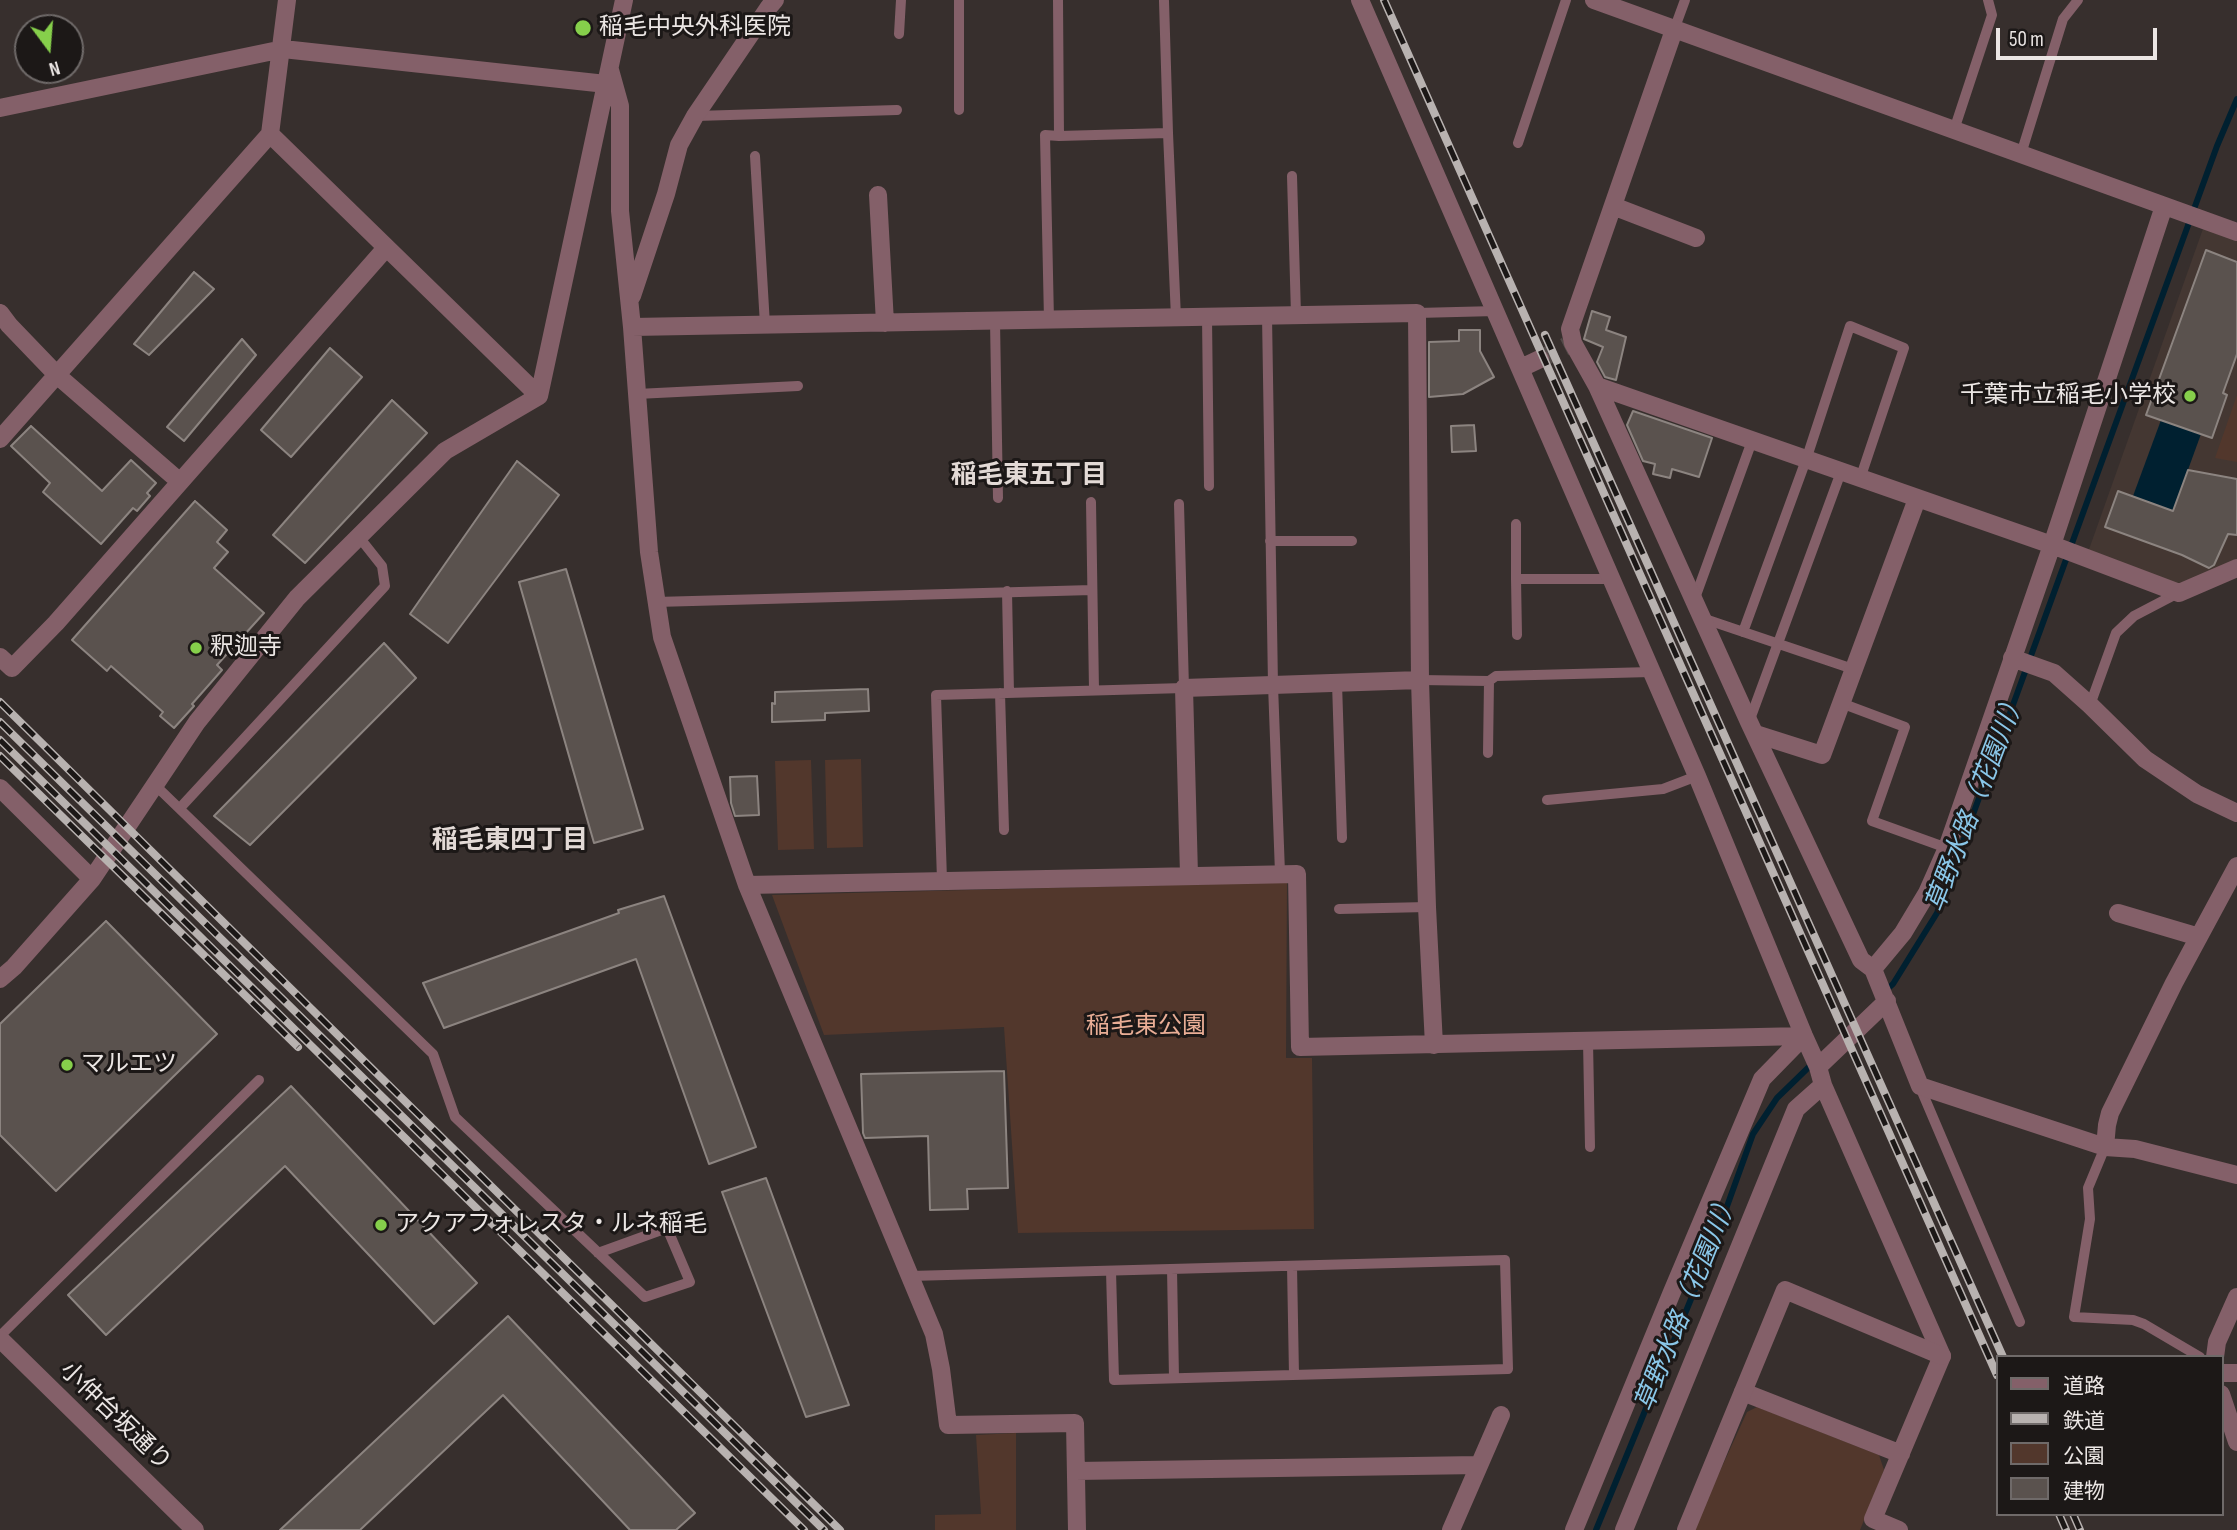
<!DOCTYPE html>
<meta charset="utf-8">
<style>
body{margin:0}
#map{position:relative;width:2237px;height:1530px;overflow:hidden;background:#372f2d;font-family:"Sofia Sans Condensed","Noto Sans JP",sans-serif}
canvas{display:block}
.legend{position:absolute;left:1996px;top:1355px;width:228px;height:161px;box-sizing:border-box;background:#1c1817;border:2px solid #6f6a69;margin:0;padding:9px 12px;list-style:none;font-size:21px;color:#ebe6e4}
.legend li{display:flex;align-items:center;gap:14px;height:35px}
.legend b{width:35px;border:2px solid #6f6a69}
.north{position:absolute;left:14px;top:14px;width:70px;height:70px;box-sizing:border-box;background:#1c1817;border:2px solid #6f6a69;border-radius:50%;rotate:164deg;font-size:19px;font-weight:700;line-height:28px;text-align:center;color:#ebe6e4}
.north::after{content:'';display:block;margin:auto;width:24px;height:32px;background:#86cf4b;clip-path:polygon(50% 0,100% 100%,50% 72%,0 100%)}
.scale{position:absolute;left:1996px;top:28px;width:161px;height:32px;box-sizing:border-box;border:4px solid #ebe6e4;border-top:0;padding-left:9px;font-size:21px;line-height:24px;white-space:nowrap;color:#ebe6e4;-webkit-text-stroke:5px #1c1817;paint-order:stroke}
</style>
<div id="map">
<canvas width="2237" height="1530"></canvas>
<ul class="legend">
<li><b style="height:9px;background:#846069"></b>道路</li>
<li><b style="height:9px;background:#b8b2b0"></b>鉄道</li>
<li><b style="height:19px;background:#52372c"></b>公園</li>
<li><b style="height:19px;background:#5a524e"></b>建物</li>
</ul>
<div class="north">N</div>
<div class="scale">50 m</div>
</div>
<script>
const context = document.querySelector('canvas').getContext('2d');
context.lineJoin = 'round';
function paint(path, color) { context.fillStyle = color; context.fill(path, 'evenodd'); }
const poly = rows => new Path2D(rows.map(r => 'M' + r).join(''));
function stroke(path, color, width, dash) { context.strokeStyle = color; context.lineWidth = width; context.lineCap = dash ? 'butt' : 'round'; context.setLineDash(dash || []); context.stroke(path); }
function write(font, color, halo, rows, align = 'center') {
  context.font = font + ' "Sofia Sans Condensed","Noto Sans JP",sans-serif'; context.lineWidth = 6; context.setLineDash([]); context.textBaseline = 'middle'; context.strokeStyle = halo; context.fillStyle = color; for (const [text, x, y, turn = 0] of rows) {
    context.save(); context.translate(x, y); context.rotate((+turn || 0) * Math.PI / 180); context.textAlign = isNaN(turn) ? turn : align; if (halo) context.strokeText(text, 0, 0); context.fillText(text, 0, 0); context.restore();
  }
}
paint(poly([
 [2204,226,2237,237,2237,561,2188,582,2168,584,2087,555]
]), '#443732');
paint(poly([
 [2237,395,2237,462,2215,458],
 [861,759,863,847,827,848,825,760],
 [811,760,814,849,778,850,775,761],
 [1287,882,1286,1058,1312,1058,1314,1229,1018,1233,1004,1027,824,1035,772,895],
 [1757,1407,1879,1455,1884,1470,1860,1530,1693,1530,1747,1412],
 [1016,1433,1016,1530,935,1530,935,1515,981,1514,976,1435]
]), '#52372c');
paint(poly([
 [2161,420,2201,434,2173,511,2133,496]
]), '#002030');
stroke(poly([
 [1885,991,1893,984,1937,913,2217,146,2237,99],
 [1596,1530,1712,1248,1753,1134,1777,1098,1813,1063]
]), '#002030', 6);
const building = poly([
 [2206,250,2237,262,2237,354,2223,393,2227,395,2212,438,2146,415,2206,250],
 [194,272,214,289,149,355,134,344,194,272],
 [1592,311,1610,317,1606,330,1626,337,1616,380,1605,377,1597,362,1603,347,1584,339,1592,311],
 [1459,330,1480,330,1480,351,1494,377,1463,394,1429,397,1429,342,1459,341,1459,330],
 [242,339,256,355,184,441,167,427,242,339],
 [330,348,362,377,291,457,261,430,330,348],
 [392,400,427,433,305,563,273,535,392,400],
 [1633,411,1712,438,1699,477,1672,469,1670,478,1653,474,1655,464,1643,461,1627,425,1633,411],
 [1474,425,1476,451,1452,452,1451,426,1474,425],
 [31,426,102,491,131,460,156,483,147,493,150,496,137,511,133,508,101,544,43,492,50,483,11,446,31,426],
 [517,461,559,495,448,643,410,614,517,461],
 [2188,470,2237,479,2237,535,2228,534,2214,565,2209,568,2182,555,2105,527,2118,491,2173,511,2188,470],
 [195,501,227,530,217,542,228,552,214,568,264,613,217,665,222,670,192,704,194,706,174,728,160,716,163,712,111,666,107,671,72,640,195,501],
 [566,569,643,829,594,843,519,582,566,569],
 [384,643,416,678,250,845,214,816,384,643],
 [868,689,869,711,825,713,825,720,772,722,772,703,775,704,775,692,868,689],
 [757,776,759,815,735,816,731,803,730,777,757,776],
 [664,896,756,1147,709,1164,636,959,444,1028,423,983,619,913,618,910,664,896],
 [106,921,217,1034,56,1191,0,1135,0,1024,106,921],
 [1004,1071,1008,1188,967,1189,968,1209,930,1210,928,1136,865,1138,863,1133,861,1074,1004,1071],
 [291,1086,477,1283,434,1324,285,1166,106,1335,68,1295,291,1086],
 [766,1178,849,1405,806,1417,722,1192,766,1178],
 [508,1316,695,1513,676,1530,630,1530,503,1395,360,1530,280,1530,508,1316]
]);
paint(building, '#5a524e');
stroke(building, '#8c8480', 2);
stroke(poly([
 [1540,359,1566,346]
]), '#524a48', 18, [18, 9]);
stroke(poly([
 [959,0,959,110],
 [1674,30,1685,0],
 [899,34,901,0],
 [696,116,897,110],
 [1954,130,1992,15,1988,0],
 [1168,133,1176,318],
 [1059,136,1168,133,1164,1],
 [1518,143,1566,0],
 [2021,154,2063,19,2078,0],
 [755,156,765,325],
 [1292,176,1296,315],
 [1417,313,1496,311],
 [1267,316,1273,685,1280,873],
 [1207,317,1209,486],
 [1049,320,1045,135,1059,136,1058,0],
 [995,321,998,498],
 [637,394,798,386],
 [1091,502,1094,690],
 [1270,541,1352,541],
 [1516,579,1516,524],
 [1007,591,1009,693],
 [1695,598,1752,441],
 [656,602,1092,590],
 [1702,618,1853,669],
 [1743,632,1806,460,1850,326,1904,348,1860,479],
 [1517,635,1516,579,1610,579],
 [1420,680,1489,681,1496,676,1651,672],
 [1337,683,1342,838],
 [1000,693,1004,830],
 [1841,703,1905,727,1872,821,1947,848],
 [2090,705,2116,633,2134,616,2178,593],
 [1749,722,1841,472],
 [1488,753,1489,681],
 [155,785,433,1054,455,1117,645,1297,690,1282,667,1228,598,1253],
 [1547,800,1663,789,1697,776],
 [180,808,385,586,382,566,359,537],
 [942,880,936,695,1184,688,1179,504],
 [1339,909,1427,907],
 [1588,1041,1590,1147],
 [1920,1087,2020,1322],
 [2105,1147,2088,1188,2090,1219,2074,1317,2133,1320,2144,1324,2200,1357],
 [1292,1266,1294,1375],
 [1172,1269,1174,1378],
 [910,1276,1505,1260,1508,1369,1114,1380,1111,1271],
 [0,1336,259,1080]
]), '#846069', 10);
stroke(poly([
 [1360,0,1697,776,1804,1036,1818,1067,1823,1085,1942,1356,1873,1519,1899,1530],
 [1594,0,2237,232],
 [1674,30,1570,329,1573,343,1597,386,1749,722,1861,960,1873,969],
 [610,70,620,106,620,211,632,327,649,552,662,637,747,885,934,1334,941,1369,948,1425,1075,1423,1077,1530],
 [0,108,283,49,606,84],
 [270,134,539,396],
 [878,195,885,323],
 [1613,206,1696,238],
 [2164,206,2052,545,1947,848,1927,893,1903,933,1873,969,1920,1086,2105,1147,2135,1149,2237,1175],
 [632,296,666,194,679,145,695,116,769,7,775,0],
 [0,313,9,325,58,376,179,481],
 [632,327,1417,313,1420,680,1427,907,1434,1045],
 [1521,368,1540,359],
 [1597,386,2052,545,2179,593,2237,568],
 [0,439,270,134,287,0],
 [0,657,12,668,56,623,386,248],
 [2012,658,2054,673,2090,705,2145,759,2197,794,2237,813],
 [1756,734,1822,755,1917,499],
 [0,788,92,879],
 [1189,875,1184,688,1420,680],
 [747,885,1297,874,1300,1047,1804,1036],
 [2118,913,2199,937],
 [0,979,14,967,92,879,197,722,297,598,445,451,539,396,624,0],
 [1818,1067,1887,1001],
 [2105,1147,2107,1125,2110,1113,2174,983,2237,866],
 [2215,1357,2217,1342,2237,1297],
 [2221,1373,2237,1373],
 [1743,1392,1901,1454],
 [2221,1394,2237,1442],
 [1076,1471,1479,1465],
 [1451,1530,1501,1415],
 [1574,1530,1672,1292,1762,1079,1804,1036],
 [1624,1530,1796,1109,1823,1085]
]), '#846069', 18);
stroke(poly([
 [0,1339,195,1530],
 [1686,1530,1785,1290,1942,1356]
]), '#846069', 18);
const rail = poly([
 [1384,0,1997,1375],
 [1545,335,2003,1357],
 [0,702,840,1530],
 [0,722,824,1530],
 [0,740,804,1530],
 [0,756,298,1047],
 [2059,1514,2066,1530],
 [2073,1514,2080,1530]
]);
stroke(rail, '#b8b2b0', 8);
stroke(rail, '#1c1817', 5, [16]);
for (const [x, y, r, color] of [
 [583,28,9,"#86cf4b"],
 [2190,396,7,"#86cf4b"],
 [196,648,7,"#86cf4b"],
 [67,1065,7,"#86cf4b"],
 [381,1225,7,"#86cf4b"]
]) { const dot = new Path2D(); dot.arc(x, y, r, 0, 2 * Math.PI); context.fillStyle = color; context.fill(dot); stroke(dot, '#1c1817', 2.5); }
write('24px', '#ebe6e4', '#1c1817', [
 ["稲毛中央外科医院",599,28],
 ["千葉市立稲毛小学校",2176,396,"right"],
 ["釈迦寺",210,648],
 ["マルエツ",81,1065],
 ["アクアフォレスタ・ルネ稲毛",395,1225]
], 'left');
write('24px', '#eaae96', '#1c1817', [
 ["稲毛東公園",1146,1027]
]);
write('24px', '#ebe6e4', '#1c1817', [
 ["小仲台坂通り",115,1417,44]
]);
write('bold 26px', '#e3dad6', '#1c1817', [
 ["稲毛東五丁目",1029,476],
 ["稲毛東四丁目",510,841]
]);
write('italic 26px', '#8ac7e9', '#1c1817', [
 ["草野水路（花園川）",1977,802,-69],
 ["草野水路（花園川）",1688,1302,-68]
]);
</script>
